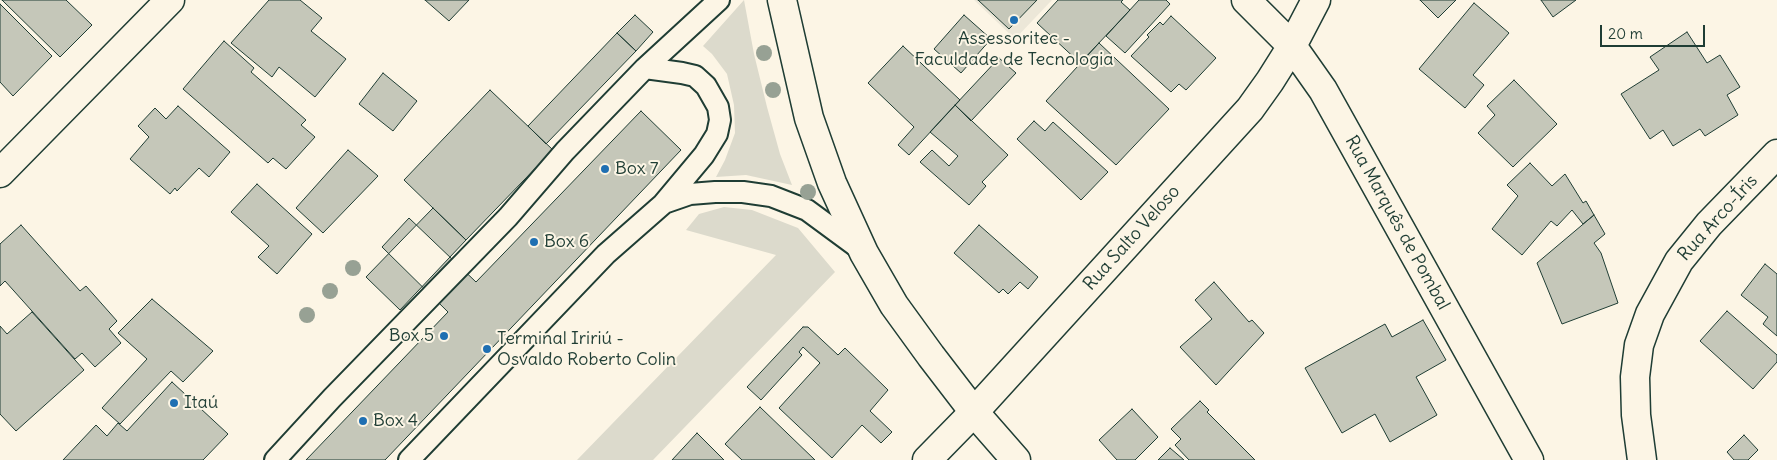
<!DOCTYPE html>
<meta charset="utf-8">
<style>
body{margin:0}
#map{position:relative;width:1777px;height:460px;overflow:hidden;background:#fcf5e5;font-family:Delius,sans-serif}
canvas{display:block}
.scale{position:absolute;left:1600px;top:25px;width:105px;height:22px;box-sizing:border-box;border:2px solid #1f3d34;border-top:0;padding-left:6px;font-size:15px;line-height:18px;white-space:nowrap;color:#1f3d34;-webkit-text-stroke:4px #fcf5e5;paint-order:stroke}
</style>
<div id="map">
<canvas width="1777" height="460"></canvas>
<div class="scale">20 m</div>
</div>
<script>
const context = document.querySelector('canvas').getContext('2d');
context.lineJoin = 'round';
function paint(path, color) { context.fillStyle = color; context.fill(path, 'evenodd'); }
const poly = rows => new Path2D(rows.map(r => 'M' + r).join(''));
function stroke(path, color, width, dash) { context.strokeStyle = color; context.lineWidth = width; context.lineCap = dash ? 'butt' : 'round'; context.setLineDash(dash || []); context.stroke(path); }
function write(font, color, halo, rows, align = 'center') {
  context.font = font + ' Delius,sans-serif'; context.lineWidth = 4; context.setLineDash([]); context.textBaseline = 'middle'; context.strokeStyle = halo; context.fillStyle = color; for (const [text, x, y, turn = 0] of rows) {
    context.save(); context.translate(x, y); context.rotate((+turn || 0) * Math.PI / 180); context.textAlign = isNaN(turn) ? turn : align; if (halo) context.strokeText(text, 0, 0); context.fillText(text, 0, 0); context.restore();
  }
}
paint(poly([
 [974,0,1052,0,1015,39]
]), '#ece7d8');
paint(poly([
 [744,0,754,54,767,107,780,154,792,185,746,175,716,177,725,160,735,133,734,105,727,74,712,54,703,46],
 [724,207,752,210,798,228,835,272,653,460,577,460,776,255,686,230,699,214]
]), '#dcdacc');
const building = poly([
 [2,0,66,0,92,25,60,57,2,0],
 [269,0,300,0,322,18,311,31,346,59,315,97,279,67,272,77,231,43,269,0],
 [425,0,469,0,449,21,425,0],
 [978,0,1037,0,1009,29,978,0],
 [1058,0,1123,0,1121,2,1130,10,1080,63,1037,23,1058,0],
 [1139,0,1166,0,1170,4,1125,53,1106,36,1139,0],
 [1420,0,1456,0,1438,18,1420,0],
 [1541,0,1576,0,1553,17,1541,0],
 [1474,3,1509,33,1473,75,1484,85,1465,108,1419,69,1474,3],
 [0,4,52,56,13,96,0,82,0,4],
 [635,15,653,32,636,51,617,33,635,15],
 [964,15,991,39,961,73,934,49,964,15],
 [1171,16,1216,58,1186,90,1179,84,1171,92,1131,56,1149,37,1147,35,1160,22,1163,25,1171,16],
 [1687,32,1707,63,1720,55,1740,87,1727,95,1738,115,1705,136,1700,129,1673,146,1663,130,1650,139,1621,94,1659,70,1650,57,1687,32],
 [617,33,636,51,546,144,528,126,617,33],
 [224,41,254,68,251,72,306,120,301,125,315,137,286,169,273,158,268,163,183,89,224,41],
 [1099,43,1169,109,1116,165,1046,101,1099,43],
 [903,46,960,100,909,155,898,145,914,127,868,83,903,46],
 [999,58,1016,73,971,121,955,105,999,58],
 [383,73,417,101,393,131,359,104,383,73],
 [1514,80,1557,124,1513,167,1478,133,1495,115,1487,106,1514,80],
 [490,90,553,150,466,240,404,180,490,90],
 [955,105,1008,155,982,182,986,186,969,205,920,162,932,150,949,166,958,156,930,132,955,105],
 [178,106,230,152,209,177,199,168,177,191,175,188,170,194,130,159,149,137,138,126,155,108,166,119,178,106],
 [641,111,681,150,385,460,306,460,448,312,382,247,409,218,476,282,641,111],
 [1034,121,1045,131,1053,122,1108,172,1081,200,1017,139,1034,121],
 [348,150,378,176,323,233,296,208,348,150],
 [1530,163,1552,186,1565,174,1583,203,1586,201,1594,215,1583,224,1572,210,1557,226,1551,221,1522,255,1492,229,1518,196,1507,185,1530,163],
 [257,184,312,234,277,274,258,257,269,246,231,212,257,184],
 [433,208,466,240,400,310,366,277,433,208],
 [1594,215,1605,234,1594,243,1601,253,1618,303,1562,324,1537,263,1594,215],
 [21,225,80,291,86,286,117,321,109,329,121,343,95,367,82,353,75,359,5,281,0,286,0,244,21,225],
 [979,225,1038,277,1028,289,1020,282,1008,294,1003,289,999,293,954,253,979,225],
 [1765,264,1777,274,1777,336,1763,324,1768,317,1741,295,1765,264],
 [1214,282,1249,322,1252,320,1264,333,1216,385,1180,347,1212,319,1195,300,1214,282],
 [152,299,213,351,183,382,171,371,120,424,102,408,147,359,118,333,152,299],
 [1727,311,1777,355,1777,362,1753,389,1700,341,1727,311],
 [32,312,84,370,16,431,0,414,0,326,7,334,32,312],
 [1423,320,1446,360,1416,377,1437,415,1390,442,1375,414,1342,433,1305,368,1385,324,1392,337,1423,320],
 [803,327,808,327,838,355,845,348,888,390,870,411,892,432,881,443,862,425,832,458,779,408,820,363,803,347,799,352,802,355,761,400,747,387,803,327],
 [172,382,228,434,203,460,63,460,96,425,107,436,118,423,127,431,172,382],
 [1200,401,1209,410,1207,412,1255,460,1189,460,1175,445,1181,439,1171,429,1200,401],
 [760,407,815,460,742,460,725,444,760,407],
 [1132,409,1158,437,1135,460,1117,460,1099,440,1132,409],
 [697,433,724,460,672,460,697,433],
 [1744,435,1758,450,1748,460,1734,460,1727,452,1744,435],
 [1170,448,1184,460,1158,460,1170,448]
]);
paint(building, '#c5c7b9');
stroke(building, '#1f3d34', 1);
const service = poly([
 [664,203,690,194,715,192,743,192,771,196,807,210,860,249],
 [275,460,332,398,508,217,565,151,645,68,719,0],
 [409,460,606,254,663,204,704,155,717,134,720,120,718,107,706,86,695,76,682,73,645,68]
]);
const minor = poly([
 [1246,0,1292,46,1323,90,1529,460],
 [0,173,170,0],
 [927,460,974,412,1250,109,1270,81,1292,46,1316,0],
 [1642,460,1636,415,1635,377,1639,345,1650,314,1679,261,1709,224,1777,154]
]);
const primary = poly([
 [782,0,809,118,832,183,864,253,894,305,931,356,974,412,1016,460]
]);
stroke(service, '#1f3d34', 24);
stroke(minor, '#1f3d34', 31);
stroke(primary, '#1f3d34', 31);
stroke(service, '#fcf5e5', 20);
stroke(minor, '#fcf5e5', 28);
stroke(primary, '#fcf5e5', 28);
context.fillStyle = '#97a194';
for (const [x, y] of [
 [764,53],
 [773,90],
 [808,192],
 [353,268],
 [330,291],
 [307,315]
]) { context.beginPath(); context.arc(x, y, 8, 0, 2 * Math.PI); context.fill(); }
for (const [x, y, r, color] of [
 [1014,20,5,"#1f6fb2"],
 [605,169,5,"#1f6fb2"],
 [534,242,5,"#1f6fb2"],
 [444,336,5,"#1f6fb2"],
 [487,349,5,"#1f6fb2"],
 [174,403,5,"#1f6fb2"],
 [363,421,5,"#1f6fb2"]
]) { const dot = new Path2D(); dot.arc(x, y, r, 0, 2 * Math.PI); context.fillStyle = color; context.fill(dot); stroke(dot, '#fcf5e5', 2); }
write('18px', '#1f3d34', '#fcf5e5', [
 ["Assessoritec -",1014,39,"center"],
 ["Faculdade de Tecnologia",1014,60,"center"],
 ["Box 7",615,169],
 ["Box 6",544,242],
 ["Box 5",434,336,"right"],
 ["Terminal Iririú -",497,339],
 ["Osvaldo Roberto Colin",497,360],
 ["Itaú",184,403],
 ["Box 4",373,421]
], 'left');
write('18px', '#1f3d34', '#fcf5e5', [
 ["Rua Arco-Íris",1718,218,-48],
 ["Rua Marquês de Pombal",1397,223,61],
 ["Rua Salto Veloso",1132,238,-48]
]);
</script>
